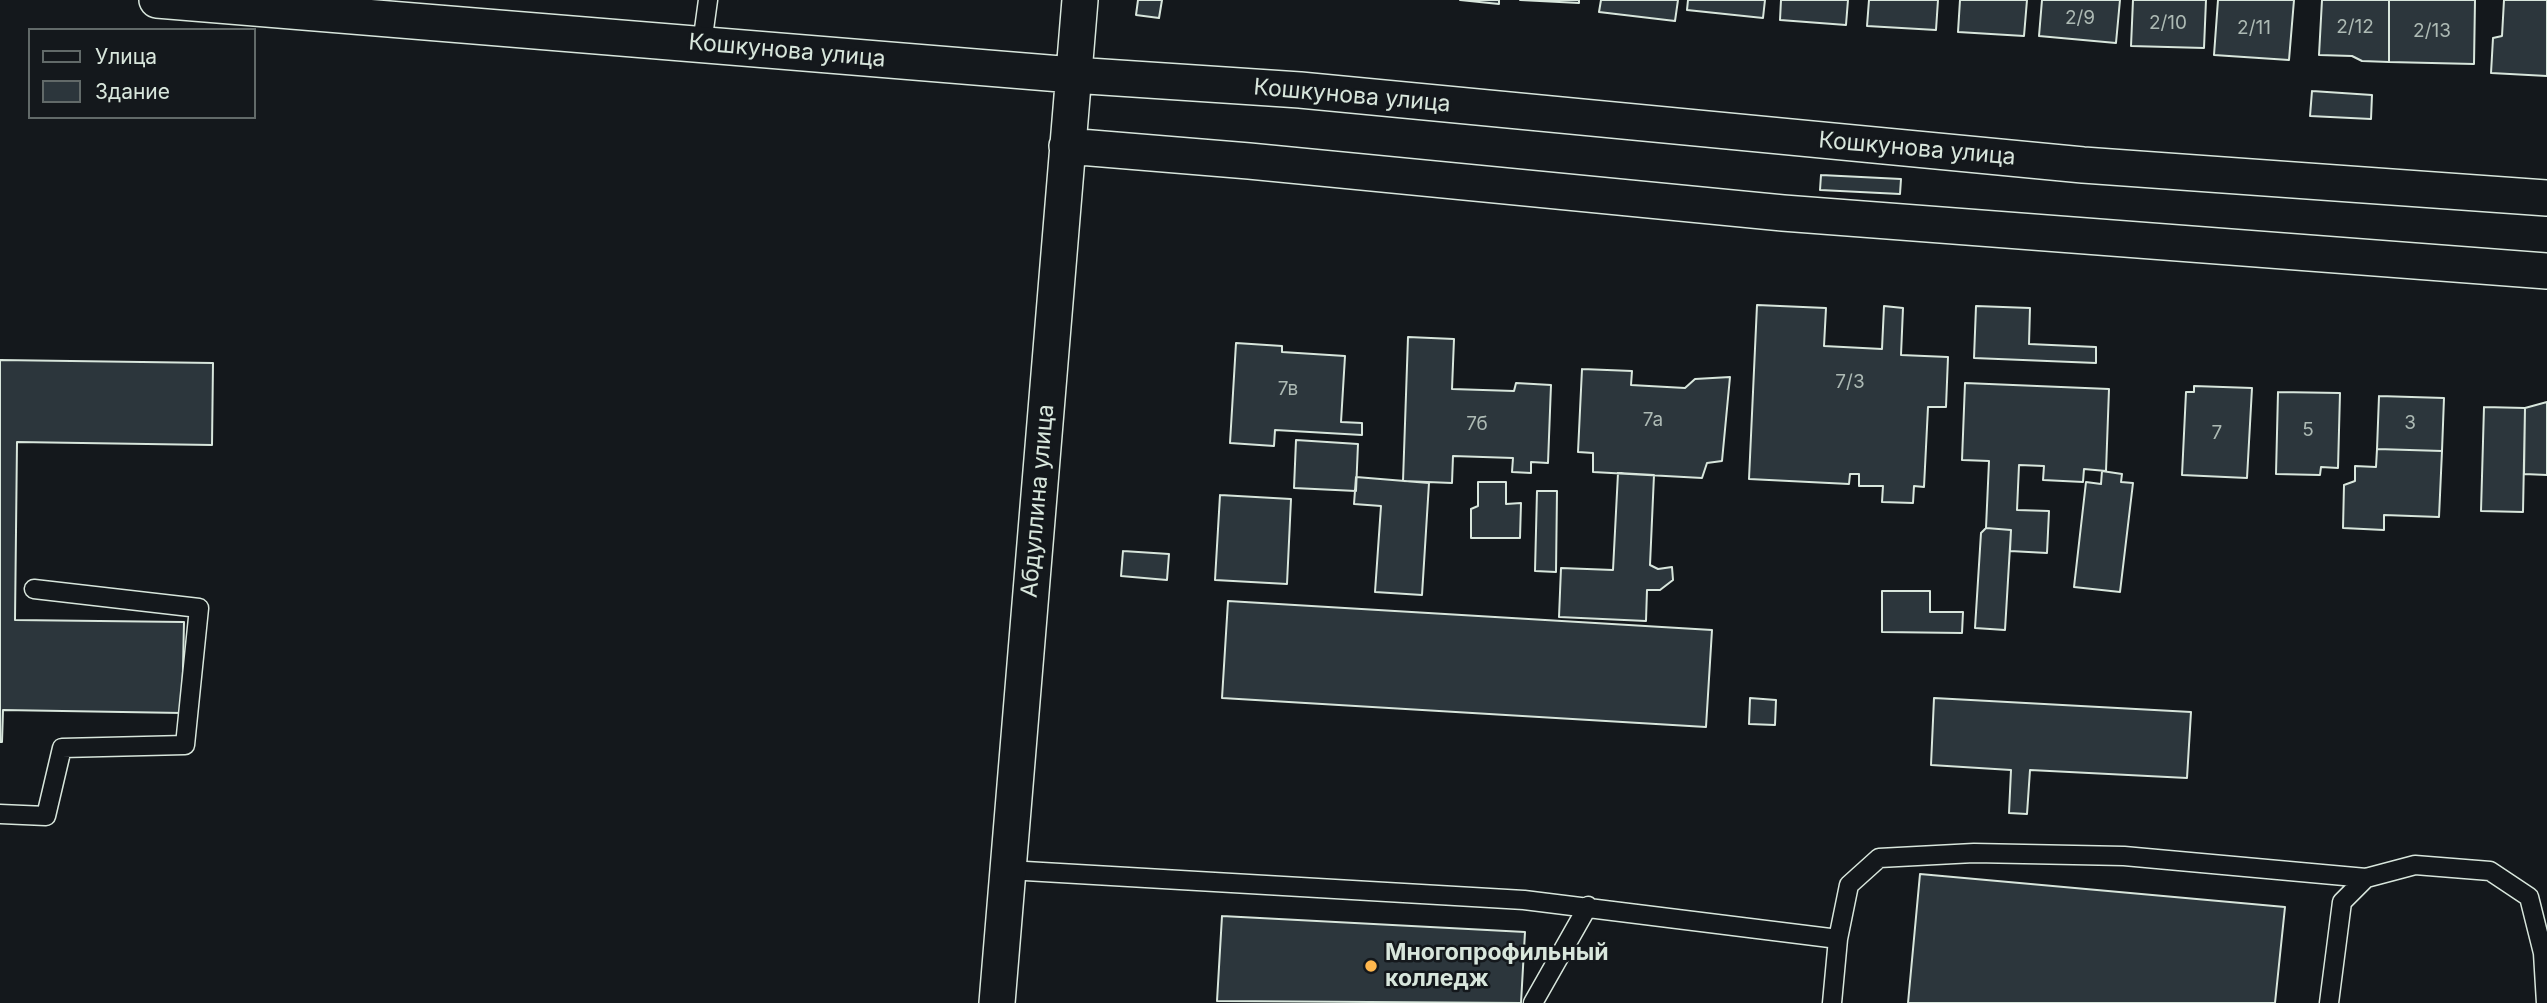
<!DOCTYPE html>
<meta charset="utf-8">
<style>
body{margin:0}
#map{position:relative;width:2547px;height:1003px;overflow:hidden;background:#14181c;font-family:Inter,sans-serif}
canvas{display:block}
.legend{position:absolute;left:28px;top:28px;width:228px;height:91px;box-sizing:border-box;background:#14181c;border:2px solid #626a69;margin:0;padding:9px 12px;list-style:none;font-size:21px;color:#d8e6dc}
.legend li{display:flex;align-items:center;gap:14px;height:35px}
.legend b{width:35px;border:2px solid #626a69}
</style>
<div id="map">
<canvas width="2547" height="1003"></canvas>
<ul class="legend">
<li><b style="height:9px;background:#14181c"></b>Улица</li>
<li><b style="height:19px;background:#2c363c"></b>Здание</li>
</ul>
</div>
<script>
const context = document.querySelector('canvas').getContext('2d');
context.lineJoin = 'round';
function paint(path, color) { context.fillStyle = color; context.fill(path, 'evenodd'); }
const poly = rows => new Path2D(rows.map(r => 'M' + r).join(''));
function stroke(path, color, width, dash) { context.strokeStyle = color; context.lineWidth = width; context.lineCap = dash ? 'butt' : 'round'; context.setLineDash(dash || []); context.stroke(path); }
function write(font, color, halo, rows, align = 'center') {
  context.font = font + ' Inter,sans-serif'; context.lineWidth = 5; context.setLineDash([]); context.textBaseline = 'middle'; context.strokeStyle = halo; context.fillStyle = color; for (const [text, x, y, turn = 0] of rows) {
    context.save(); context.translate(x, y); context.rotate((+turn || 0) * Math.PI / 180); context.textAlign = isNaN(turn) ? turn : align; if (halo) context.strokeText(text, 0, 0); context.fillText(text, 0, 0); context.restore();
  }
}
const building = poly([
 [1138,0,1162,0,1159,18,1136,15,1138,0],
 [1460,0,1499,0,1499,4,1460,0],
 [1520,0,1579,0,1579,3,1520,0],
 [1601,0,1678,0,1675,21,1599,12,1601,0],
 [1688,0,1765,0,1763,18,1687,10,1688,0],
 [1781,0,1848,0,1846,25,1780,20,1781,0],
 [1869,0,1938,0,1936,30,1867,26,1869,0],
 [1960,0,2027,0,2024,36,1958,32,1960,0],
 [2042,0,2120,0,2116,43,2039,36,2042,0],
 [2133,0,2206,0,2204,48,2131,46,2133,0],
 [2218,0,2294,0,2289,60,2214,55,2218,0],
 [2322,0,2389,0,2389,62,2362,61,2352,56,2319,55,2322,0],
 [2389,0,2475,0,2474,64,2389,62,2389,0],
 [2504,0,2547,0,2547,76,2491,73,2493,38,2502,36,2504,0],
 [2312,91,2372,95,2371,119,2310,116,2312,91],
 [1821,175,1901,179,1900,194,1820,190,1821,175],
 [1757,305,1826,308,1824,346,1882,349,1884,306,1903,308,1901,355,1948,357,1946,407,1928,407,1924,487,1914,486,1913,503,1882,502,1883,486,1859,486,1859,474,1850,474,1849,484,1749,479,1757,305],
 [1976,306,2030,308,2029,344,2096,347,2096,363,1974,358,1976,306],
 [1408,337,1454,339,1452,389,1514,391,1516,383,1551,385,1548,463,1531,462,1531,473,1512,472,1513,458,1453,456,1452,483,1403,481,1408,337],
 [1236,343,1282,346,1282,352,1345,356,1341,422,1362,423,1362,435,1275,430,1274,446,1230,443,1236,343],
 [0,360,213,363,212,445,17,442,15,620,184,622,182,713,3,710,2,742,0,742,0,360],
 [1582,369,1632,371,1631,385,1685,388,1695,379,1730,377,1722,461,1707,463,1702,478,1593,472,1593,453,1578,452,1582,369],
 [1965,383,2109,389,2106,471,2084,469,2083,482,2043,480,2044,466,2019,465,2017,510,2049,511,2047,553,2010,551,2011,530,1986,528,1989,461,1962,460,1965,383],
 [2194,386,2252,388,2247,478,2182,475,2186,392,2194,392,2194,386],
 [2278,392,2340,393,2338,468,2321,467,2320,475,2276,474,2278,392],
 [2379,396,2444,398,2442,451,2377,449,2379,396],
 [2547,402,2547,475,2524,474,2525,408,2547,402],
 [2484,407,2525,408,2523,512,2481,511,2484,407],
 [1296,440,1358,444,1356,491,1294,488,1296,440],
 [2377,449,2442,451,2439,517,2384,515,2384,530,2343,528,2344,485,2355,481,2355,466,2376,467,2377,449],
 [2102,471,2122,474,2121,482,2133,483,2120,592,2074,587,2086,482,2101,484,2102,471],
 [1618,473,1654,475,1650,565,1658,569,1672,567,1673,580,1660,590,1647,590,1646,621,1559,617,1561,568,1613,570,1618,473],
 [1356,477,1429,483,1422,595,1375,592,1381,506,1354,504,1356,477],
 [1478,482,1506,482,1506,504,1521,503,1520,538,1471,538,1471,509,1478,506,1478,482],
 [1537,491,1557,491,1556,572,1535,571,1537,491],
 [1220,495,1291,499,1287,584,1215,580,1220,495],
 [1986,528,2011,530,2005,630,1975,628,1981,533,1986,528],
 [1123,551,1169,554,1167,580,1121,576,1123,551],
 [1882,591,1930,591,1930,612,1963,612,1962,633,1882,632,1882,591],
 [1228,601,1712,630,1706,727,1222,698,1228,601],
 [1750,698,1776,700,1775,725,1749,724,1750,698],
 [1934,698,2191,712,2187,778,2030,770,2027,814,2009,813,2011,770,1931,765,1934,698],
 [1920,874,2285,907,2275,1003,1908,1003,1920,874],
 [1222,916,1525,932,1521,1003,1217,1001,1222,916]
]);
paint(building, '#2c363c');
stroke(building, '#d8e6dc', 2);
const service = poly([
 [702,44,708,0],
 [0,814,46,816,62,748,185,745,199,608,34,589],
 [1008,870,1524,900,1838,939,1832,1003],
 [1838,939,1849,885,1879,858,1974,853,2124,856,2366,878],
 [1533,1003,1588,906],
 [2329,1003,2342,902,2366,878,2415,865,2490,871,2529,897,2543,953,2546,1003]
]);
const minor = poly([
 [157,0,1073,75,1300,90,2083,165,2547,198],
 [1067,146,1249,161,1783,213,2547,271],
 [997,1003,1080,0]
]);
stroke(service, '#d8e6dc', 21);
stroke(minor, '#d8e6dc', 38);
stroke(service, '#14181c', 18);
stroke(minor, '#14181c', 35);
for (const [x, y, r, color] of [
 [1371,966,7,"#ffb74d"]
]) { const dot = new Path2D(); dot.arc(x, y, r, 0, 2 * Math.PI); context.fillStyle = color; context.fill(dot); stroke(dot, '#14181c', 2.5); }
write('19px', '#adbab4', null, [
 ["2/9",2080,18],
 ["2/10",2168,23],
 ["2/12",2355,27],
 ["2/11",2254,28],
 ["2/13",2432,31],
 ["7/3",1850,382],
 ["7в",1288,389],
 ["7а",1653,420],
 ["3",2410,423],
 ["7б",1477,424],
 ["5",2308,430],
 ["7",2217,433]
]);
write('23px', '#d8e6dc', '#14181c', [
 ["Кошкунова улица",787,51,5],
 ["Кошкунова улица",1352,96,5],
 ["Кошкунова улица",1917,149,5],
 ["Абдуллина улица",1038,501,-85]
]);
write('bold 23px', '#d8e6dc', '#14181c', [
 ["Многопрофильный",1385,953],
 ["колледж",1385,979]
], 'left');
</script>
